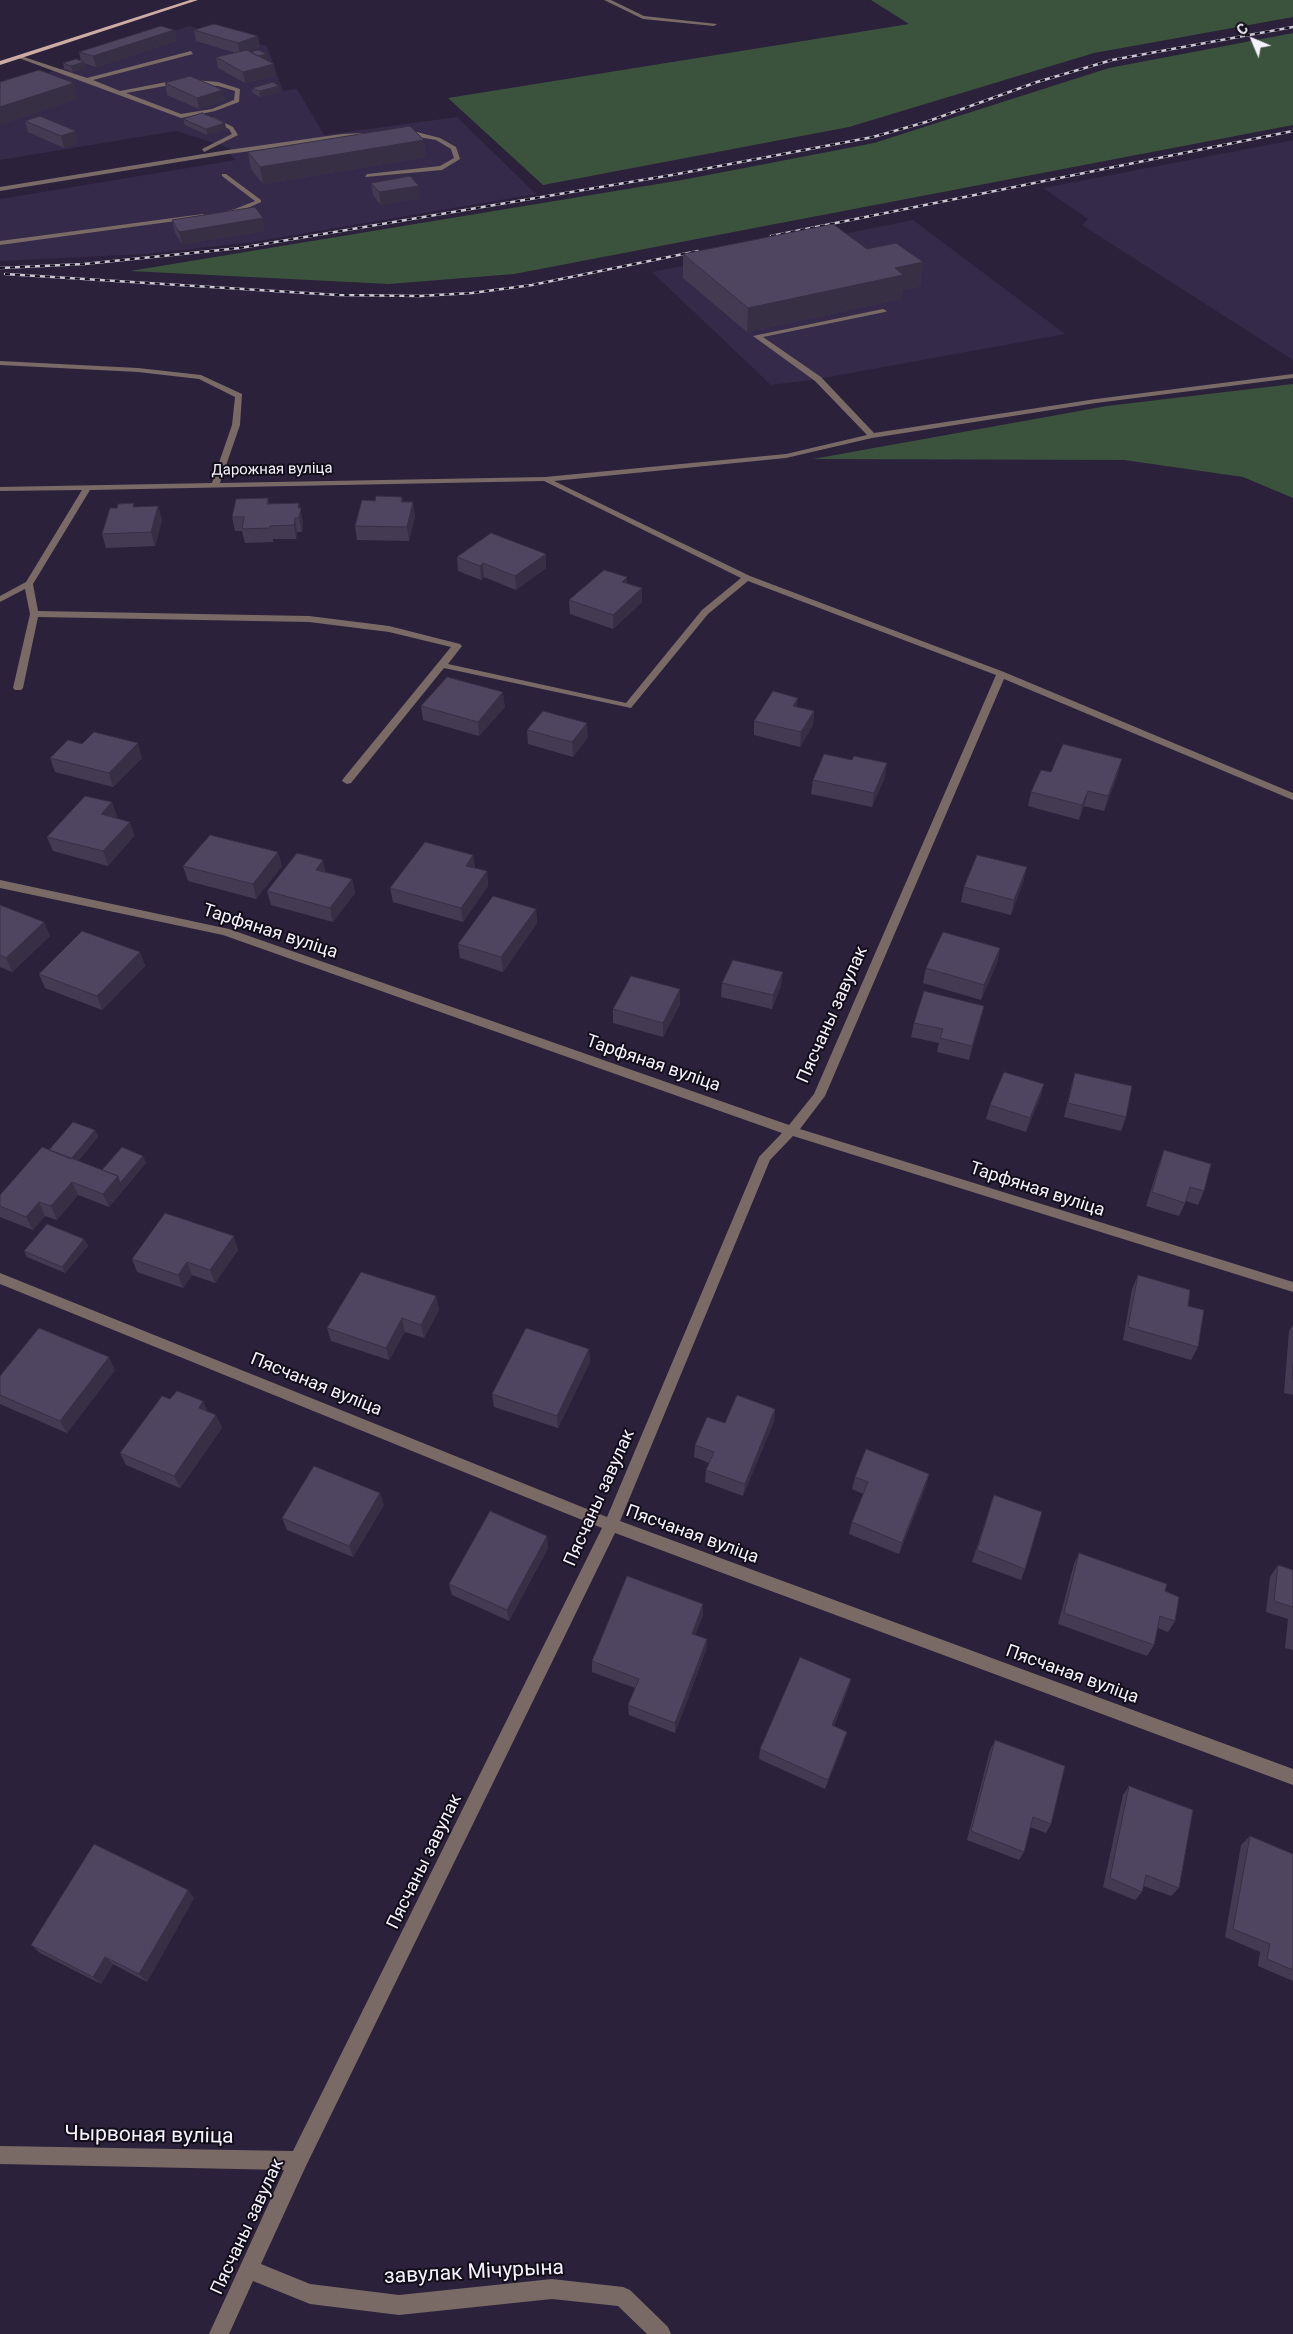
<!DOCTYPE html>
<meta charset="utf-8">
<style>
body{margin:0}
#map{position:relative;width:1293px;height:2334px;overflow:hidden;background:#2b213b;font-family:Roboto,sans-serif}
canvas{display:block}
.north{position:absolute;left:1228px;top:15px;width:50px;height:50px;-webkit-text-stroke:4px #120e19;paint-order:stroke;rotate:315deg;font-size:14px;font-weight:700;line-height:20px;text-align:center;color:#f6f2fd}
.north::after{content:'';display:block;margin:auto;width:18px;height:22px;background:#f6f2fd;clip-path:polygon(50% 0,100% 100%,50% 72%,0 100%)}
</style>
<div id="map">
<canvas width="1293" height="2334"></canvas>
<div class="north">С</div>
</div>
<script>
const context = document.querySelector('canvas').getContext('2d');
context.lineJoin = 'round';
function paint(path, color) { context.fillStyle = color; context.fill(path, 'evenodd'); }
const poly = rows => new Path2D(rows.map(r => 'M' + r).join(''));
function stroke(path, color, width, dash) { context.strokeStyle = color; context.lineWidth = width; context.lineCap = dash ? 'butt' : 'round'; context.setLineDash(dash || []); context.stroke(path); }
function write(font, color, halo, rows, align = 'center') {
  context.font = font + ' Roboto,sans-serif'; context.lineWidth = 4; context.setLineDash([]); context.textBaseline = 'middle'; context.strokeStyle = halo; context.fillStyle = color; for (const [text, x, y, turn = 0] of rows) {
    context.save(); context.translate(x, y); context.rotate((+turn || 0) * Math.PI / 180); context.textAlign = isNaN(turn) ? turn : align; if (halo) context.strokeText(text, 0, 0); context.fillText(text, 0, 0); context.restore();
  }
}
paint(poly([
 [189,26,267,46,283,91,297,89,324,135,457,117,536,194,253,242,146,254,0,261,0,199,236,160,228,152,230,148,176,131,0,160,0,89],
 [1293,140,1293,360,1082,225,1088,219,1043,188],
 [913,220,1065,334,818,379,771,385,652,272]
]), '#362a4a');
paint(poly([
 [871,0,1293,0,1293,17,1094,53,849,127,543,185,448,98,909,24],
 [1293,33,1293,125,514,274,389,284,130,271,682,180,874,143,1109,68],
 [1293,384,1293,498,1243,477,1124,460,813,459,1107,406]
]), '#3b533c');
paint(poly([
 [604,0,611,0,644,16,717,24,714,26,643,19,604,0],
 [191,51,193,54,93,80,120,91,182,79,218,82,240,89,239,102,215,111,181,118,16,57,21,56,87,78,191,51],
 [182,83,218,86,235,91,234,100,212,109,181,114,126,93,182,83],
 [209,117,213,117,233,127,238,135,204,152,202,149,232,134,229,129,209,119,209,117],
 [413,131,440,138,456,147,460,159,442,170,365,177,367,174,440,166,454,158,451,149,436,140,400,134,413,131],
 [363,133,365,136,228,154,0,191,0,187,228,150,342,134,363,133],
 [222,174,226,174,261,200,261,202,239,212,224,214,224,212,235,209,255,201,222,176,222,174],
 [203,214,205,217,0,245,0,241,203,214],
 [883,309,887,311,885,312,763,337,821,377,874,433,1096,399,1293,374,1293,378,1096,403,872,438,786,458,554,481,750,576,1004,672,1293,793,1293,800,1004,679,825,1096,800,1129,1293,1282,1293,1292,793,1136,770,1160,620,1521,1293,1769,1293,1785,615,1533,305,2168,261,2264,310,2284,399,2295,552,2279,623,2287,630,2290,668,2327,671,2334,647,2334,618,2306,552,2299,399,2315,310,2304,253,2281,229,2334,209,2334,284,2170,0,2164,0,2146,293,2151,602,1528,0,1284,0,1273,607,1517,759,1157,782,1133,223,935,0,888,0,880,229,929,789,1125,814,1094,996,675,748,581,708,614,631,708,444,668,351,783,347,784,342,781,343,779,451,647,389,632,309,622,38,617,23,688,21,690,15,690,13,688,30,614,25,589,0,602,0,596,26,582,82,490,0,491,0,487,212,483,232,425,235,397,199,379,138,372,0,365,0,361,138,368,201,375,242,394,240,425,220,483,545,477,786,454,867,435,815,381,753,336,883,309],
 [544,481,741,578,702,610,626,703,448,664,462,646,460,644,389,626,309,616,38,611,33,584,90,490,544,481]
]), '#7a6a66');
paint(poly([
 [190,0,198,0,0,65,0,61,190,0]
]), '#cdaca4');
const rail = poly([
 [771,236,1293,131],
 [0,268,84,264,240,248,672,175,873,137,926,122,1037,82,1112,60,1293,27],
 [5,274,338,295,420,296,472,293,532,285,698,251]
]);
stroke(rail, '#cbc6d4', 2.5);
stroke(rail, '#120e19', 2, [5]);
paint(poly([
 [174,30,176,41,96,67,84,63,85,68,72,72,64,68,63,63,81,61,79,52],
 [194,30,260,47,248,51,267,54,267,60,266,60,275,76,245,83,218,68,216,57,236,53,196,41],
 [165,83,225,101,199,109,167,95],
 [252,88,280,92,260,97,253,93],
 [183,119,225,123,226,129,207,135,185,125],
 [25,121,78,143,64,148,28,132],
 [424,140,425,157,263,184,251,169,248,152],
 [371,183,420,198,381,205,373,195],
 [172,220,265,231,182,244,175,233],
 [867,249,923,262,920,286,902,290,901,299,747,332,683,278,683,254],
 [402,497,403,502,415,516,409,541,357,540,355,526,375,501],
 [268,498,269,504,300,508,303,522,302,532,297,532,296,539,273,539,273,542,245,543,242,531,235,531,232,517],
 [158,506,162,520,155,546,106,548,102,534,135,507],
 [546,554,546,568,516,590,484,577,481,580,458,571,457,557],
 [569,600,642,602,613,629,570,614],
 [421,706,505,707,479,736,423,720],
 [797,707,814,711,813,725,800,747,754,735,754,721],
 [527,730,588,737,573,757,528,744],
 [50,758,142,758,113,787,55,772],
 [1051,772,1118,774,1104,811,1084,806,1079,820,1028,806,1031,792],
 [885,777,872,807,811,794,813,780],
 [112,802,117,817,115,818,130,822,134,836,108,866,53,851,47,837],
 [473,855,475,868,487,871,488,886,463,922,393,902,390,888],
 [183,866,282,866,256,899,188,881],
 [1027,867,1023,882,1011,915,961,902,964,887],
 [326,872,352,879,355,893,333,922,271,905,267,891],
 [0,905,44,922,50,936,12,972,0,967],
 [536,909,537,923,503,972,460,958,458,944],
 [1000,948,997,963,981,1000,923,983,926,968],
 [140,952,145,966,102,1010,45,988,39,974],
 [722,983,781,986,772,1009,721,997],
 [680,1004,663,1037,613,1023,613,1009],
 [984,1006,969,1060,937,1052,939,1043,911,1037,914,1023],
 [1075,1073,1126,1117,1121,1131,1064,1117,1071,1087],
 [1044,1084,1040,1098,1026,1132,986,1119,990,1105],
 [95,1130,98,1137,78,1161,102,1170,143,1156,146,1163,109,1207,78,1195,57,1220,45,1216,33,1230,0,1217,0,1195,49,1150],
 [1164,1150,1204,1191,1198,1205,1186,1201,1179,1216,1146,1206,1159,1164],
 [84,1239,88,1246,65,1273,27,1257,24,1251],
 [238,1250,215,1283,192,1275,183,1288,137,1272,132,1259],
 [1138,1275,1188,1306,1198,1347,1191,1360,1123,1340,1132,1289],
 [436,1296,439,1310,424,1338,405,1332,389,1360,331,1341,327,1328],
 [1293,1325,1293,1395,1284,1393,1289,1331],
 [589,1349,590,1362,558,1428,494,1407,492,1394],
 [115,1370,67,1433,0,1404,0,1376],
 [170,1399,216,1415,222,1428,180,1488,126,1465,120,1453],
 [775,1409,774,1421,743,1496,705,1482,706,1470,709,1463,694,1457,695,1445,725,1423],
 [929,1474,926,1486,899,1554,849,1534,852,1522,863,1494,852,1489,855,1477],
 [994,1495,1025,1569,1021,1580,972,1562],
 [384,1505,353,1557,287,1530,282,1518],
 [547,1536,548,1548,509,1621,452,1595,449,1584],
 [1079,1553,1165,1591,1175,1621,1168,1632,1158,1628,1154,1645,1147,1656,1058,1624,1074,1564],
 [1278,1565,1293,1570,1293,1650,1285,1648,1288,1619,1266,1612,1270,1577],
 [703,1615,695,1635,707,1639,706,1650,675,1733,629,1715,628,1705,635,1688,592,1672,592,1661],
 [851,1679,848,1689,834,1726,844,1742,825,1789,759,1759,760,1749],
 [995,1740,1051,1824,1046,1833,1030,1827,1024,1852,1019,1860,967,1840,990,1750],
 [1129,1786,1179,1888,1171,1896,1144,1886,1142,1892,1135,1900,1103,1887,1123,1795],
 [1250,1836,1293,1854,1293,1981,1258,1966,1260,1952,1225,1937,1241,1845],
 [188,1890,194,1898,147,1982,113,1964,101,1984,40,1953,31,1945]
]), '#443b53');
paint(poly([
 [174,30,176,41,96,67,93,56],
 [258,36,260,47,240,54,238,43],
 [267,54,267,60,256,62,255,57],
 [84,62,85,68,72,72,71,66],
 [274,64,275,76,245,83,243,72],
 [74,83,78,99,0,125,0,107],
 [279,86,280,92,260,97,259,91],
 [223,90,225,101,199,109,197,98],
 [225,123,226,129,207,135,206,129],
 [76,131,78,143,64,148,61,136],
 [424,140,425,157,263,184,260,167],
 [419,186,420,198,381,205,379,192],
 [263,218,265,231,182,244,179,232],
 [923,262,920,286,902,290,901,299,747,332,748,308,895,268],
 [413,502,415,516,409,541,407,527],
 [299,503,303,522,302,532,299,518,298,508],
 [158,506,162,520,155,546,151,532],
 [295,518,297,532,296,539,294,525],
 [546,554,546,568,516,590,515,576],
 [483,563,484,577,481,580,480,566],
 [627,577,627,591,622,582],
 [642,588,642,602,613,629,613,615],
 [503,692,505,707,479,736,478,722],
 [798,698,796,712,793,706],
 [814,711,813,725,800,747,801,732],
 [587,723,588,737,573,757,572,742],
 [138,743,142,758,113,787,109,773],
 [1122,759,1118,774,1104,811,1108,796],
 [887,763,885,777,872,807,874,793],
 [1088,791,1084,806,1079,820,1082,805],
 [112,802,117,817,106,829,101,814],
 [130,822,134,836,108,866,103,851],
 [278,852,282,866,256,899,253,884],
 [473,855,475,870,466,866],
 [323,860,326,874,316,870],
 [1027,867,1023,882,1011,915,1014,900],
 [487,871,488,886,463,922,461,908],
 [352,879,355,893,333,922,330,908],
 [536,909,537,923,503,972,501,957],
 [44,922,50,936,12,972,6,958],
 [1000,948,997,963,981,1000,984,985],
 [140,952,145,966,102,1010,97,996],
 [783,972,781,986,772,1009,773,995],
 [680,989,680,1004,663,1037,663,1023],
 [984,1006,981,1020,969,1060,972,1046],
 [1044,1084,1040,1098,1026,1132,1030,1118],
 [95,1130,98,1137,73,1167,70,1160],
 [143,1156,146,1163,109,1207,103,1194,118,1176],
 [72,1182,78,1195,57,1220,51,1206],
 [39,1202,45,1216,33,1230,26,1217],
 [234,1236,238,1250,215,1283,210,1270],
 [84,1239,88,1246,65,1273,62,1267],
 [187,1262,192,1275,183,1288,178,1275],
 [436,1296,439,1310,424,1338,421,1325],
 [402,1318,405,1332,389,1360,386,1348],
 [589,1349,590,1362,558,1428,557,1416],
 [109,1357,115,1370,67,1433,60,1421],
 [203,1401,209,1414,199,1408],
 [775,1409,774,1421,743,1496,745,1484],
 [216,1415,222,1428,180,1488,174,1476],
 [929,1474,926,1486,899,1554,902,1543],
 [380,1493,384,1505,353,1557,349,1546],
 [547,1536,548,1548,509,1621,507,1610],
 [703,1604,703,1615,692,1644,692,1634],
 [707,1639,706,1650,675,1733,675,1723],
 [851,1679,848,1689,830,1735,832,1725],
 [847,1732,844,1742,825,1789,828,1780],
 [188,1890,194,1898,147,1982,139,1974],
 [105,1957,113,1964,101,1984,93,1977]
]), '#373044');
const building = poly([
 [214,24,258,36,238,43,194,30,214,24],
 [161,26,174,30,93,56,79,52,161,26],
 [247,50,274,64,243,72,216,57,247,50],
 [258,50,267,54,258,56,250,52,258,50],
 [76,59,84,62,71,66,63,63,76,59],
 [39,70,74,83,0,107,0,82,39,70],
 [190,76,223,90,197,98,165,83,190,76],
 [273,82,279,86,259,91,252,88,273,82],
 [202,113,225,123,206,129,183,119,202,113],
 [40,116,76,131,61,136,25,121,40,116],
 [410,126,424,140,260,167,248,152,410,126],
 [410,176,419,186,379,192,371,183,410,176],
 [255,207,263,218,179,232,172,220,255,207],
 [833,224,867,249,896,243,923,262,895,268,903,275,748,308,683,254,833,224],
 [376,496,402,497,401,502,413,502,407,527,355,526,362,500,375,501,376,496],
 [268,498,267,504,299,503,298,508,301,508,299,518,295,518,294,525,270,526,270,528,242,529,244,517,232,517,236,499,268,498],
 [134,503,133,507,158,506,151,532,102,534,110,508,117,508,118,504,134,503],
 [491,533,546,554,515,576,483,563,480,566,457,557,491,533],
 [604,570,627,577,622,582,642,588,613,615,569,600,604,570],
 [447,677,503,692,478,722,421,706,447,677],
 [773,691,798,698,793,706,814,711,801,732,754,721,773,691],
 [543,711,587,723,572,742,527,730,543,711],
 [94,732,138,743,109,773,50,758,68,740,82,744,94,732],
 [1063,744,1122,759,1108,796,1088,791,1082,805,1031,792,1041,770,1051,772,1063,744],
 [824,754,852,760,854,756,887,763,874,793,813,780,824,754],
 [85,796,112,802,101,814,130,822,103,851,47,837,85,796],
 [210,835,278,852,253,884,183,866,210,835],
 [425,842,473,855,466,866,487,871,461,908,390,888,425,842],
 [297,853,323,860,316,870,352,879,330,908,267,891,297,853],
 [977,855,1027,867,1014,900,964,887,977,855],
 [493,896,536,909,501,957,458,944,493,896],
 [0,905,44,922,6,958,0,955,0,905],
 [82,931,140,952,97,996,39,974,82,931],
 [943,932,1000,948,984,985,926,968,943,932],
 [733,960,783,972,773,995,722,983,733,960],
 [631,976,680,989,663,1023,613,1009,631,976],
 [924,991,984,1006,972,1046,940,1038,943,1029,914,1023,924,991],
 [1004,1072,1044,1084,1030,1118,990,1105,1004,1072],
 [1075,1073,1132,1086,1126,1117,1068,1103,1075,1073],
 [73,1122,95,1130,71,1159,49,1150,73,1122],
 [42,1147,118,1176,103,1194,72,1182,51,1206,39,1202,26,1217,0,1206,0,1195,42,1147],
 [122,1147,143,1156,120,1183,118,1176,102,1170,122,1147],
 [1164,1150,1211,1164,1204,1191,1190,1187,1185,1203,1152,1192,1164,1150],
 [165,1213,234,1236,210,1270,187,1262,178,1275,132,1259,165,1213],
 [47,1224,84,1239,62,1267,24,1251,47,1224],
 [361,1272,436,1296,421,1325,402,1318,386,1348,327,1328,361,1272],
 [1138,1275,1190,1290,1188,1306,1204,1310,1198,1347,1128,1327,1138,1275],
 [39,1328,109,1357,60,1421,0,1395,0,1376,39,1328],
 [526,1328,589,1349,557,1416,492,1394,526,1328],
 [1293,1364,1293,1380,1292,1380,1293,1364],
 [177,1391,203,1401,199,1408,216,1415,174,1476,120,1453,162,1396,170,1399,177,1391],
 [737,1395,775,1409,745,1484,706,1470,714,1452,695,1445,707,1417,725,1423,737,1395],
 [866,1449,929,1474,902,1543,852,1522,868,1482,855,1477,866,1449],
 [314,1466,380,1493,349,1546,282,1518,314,1466],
 [994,1495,1042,1512,1025,1569,977,1550,994,1495],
 [490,1511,547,1536,507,1610,449,1584,490,1511],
 [1079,1553,1167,1584,1165,1591,1179,1597,1175,1621,1160,1616,1154,1645,1064,1613,1079,1553],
 [1278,1565,1293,1570,1293,1607,1274,1601,1278,1565],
 [627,1576,703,1604,692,1634,707,1639,675,1723,628,1705,639,1679,592,1661,627,1576],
 [800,1657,851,1679,832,1725,847,1732,828,1780,760,1749,800,1657],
 [995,1740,1065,1766,1051,1824,1033,1817,1024,1852,971,1831,995,1740],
 [1129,1786,1193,1810,1179,1888,1146,1875,1142,1892,1110,1878,1129,1786],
 [1250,1836,1293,1854,1293,1970,1267,1959,1270,1944,1233,1929,1250,1836],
 [94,1844,188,1890,139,1974,105,1957,93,1977,31,1945,94,1844]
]);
paint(building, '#4f4561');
stroke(building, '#373044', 1);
write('15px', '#f6f2fd', '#120e19', [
 ["Дарожная вуліца",272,470,-1]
]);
write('18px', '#f6f2fd', '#120e19', [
 ["Тарфяная вуліца",270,932,18],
 ["Пясчаны завулак",833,1015,-66],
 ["Тарфяная вуліца",653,1064,19],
 ["Тарфяная вуліца",1037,1190,18],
 ["Пясчаная вуліца",316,1385,22],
 ["Пясчаны завулак",600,1498,-66],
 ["Пясчаная вуліца",692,1535,20],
 ["Пясчаная вуліца",1072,1675,20],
 ["Пясчаны завулак",425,1862,-64],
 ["Пясчаны завулак",248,2227,-65]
]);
write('21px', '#f6f2fd', '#120e19', [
 ["Чырвоная вуліца",149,2136,1],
 ["завулак Мічурына",474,2273,-3]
]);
</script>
